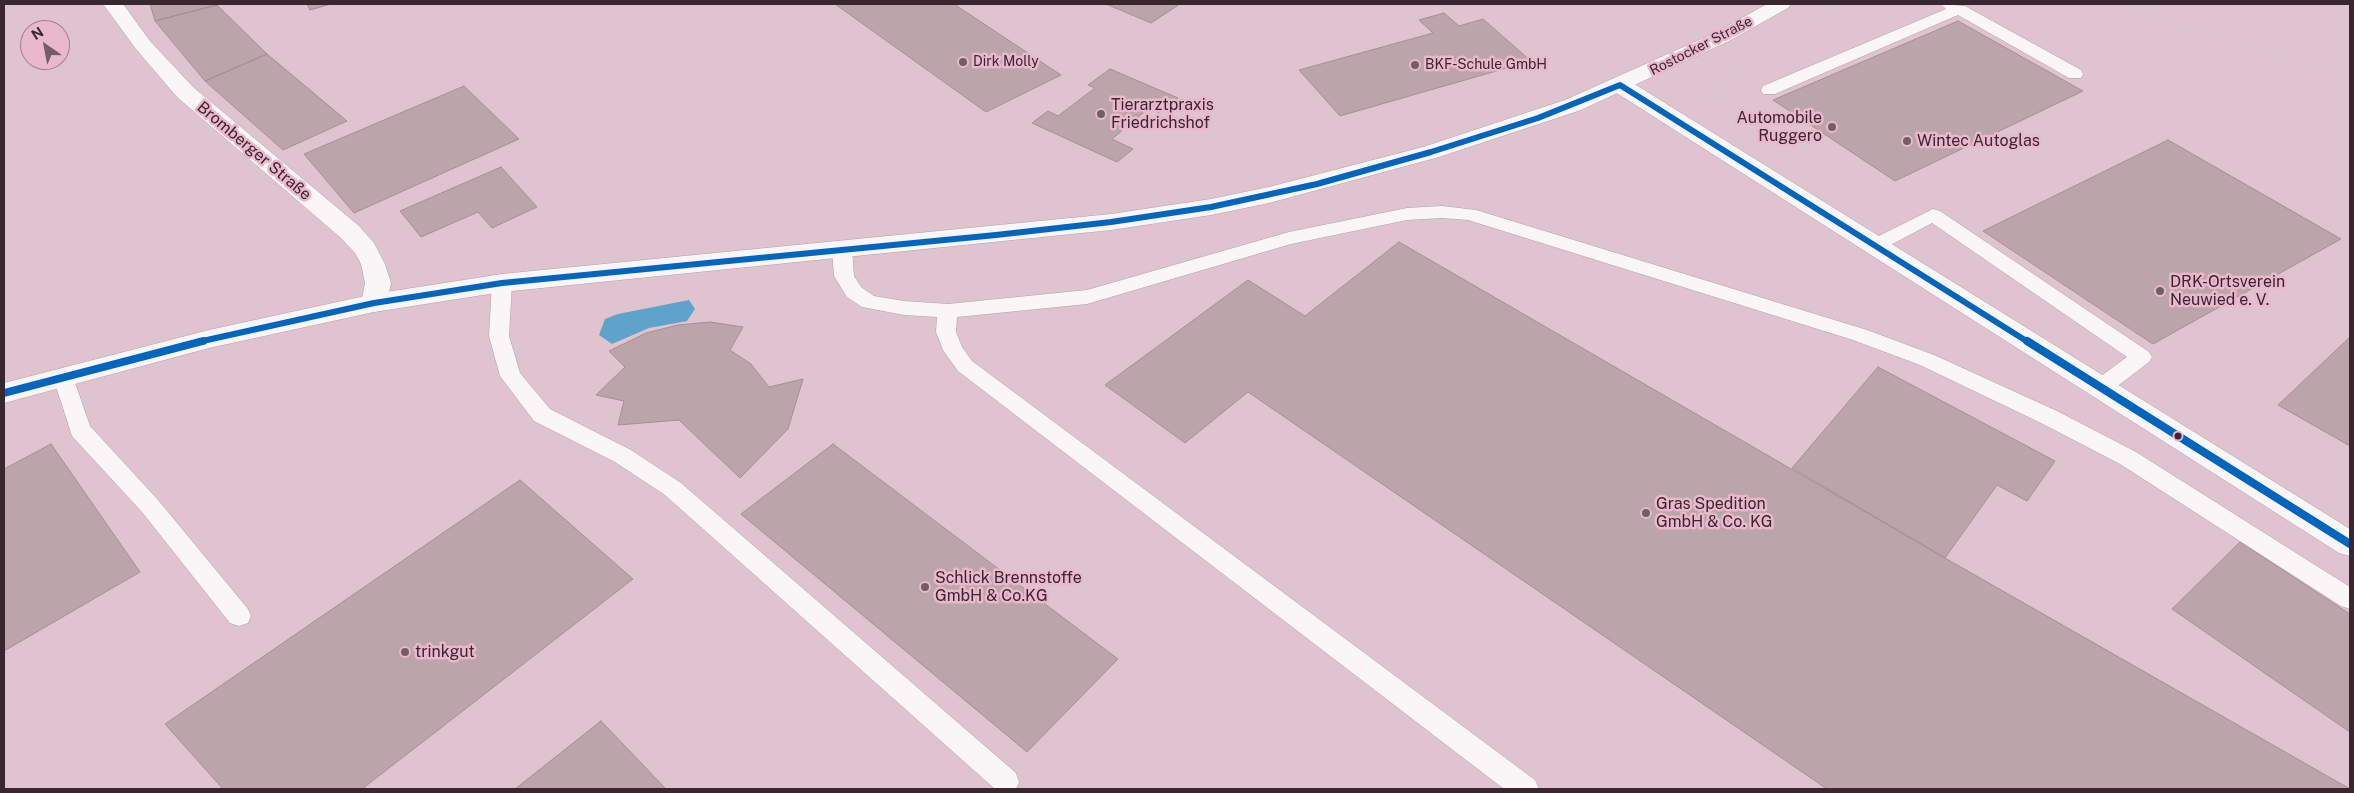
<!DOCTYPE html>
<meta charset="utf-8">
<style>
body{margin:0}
#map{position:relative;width:2354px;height:793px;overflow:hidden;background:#dfc3ce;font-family:"Public Sans",sans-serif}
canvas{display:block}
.frame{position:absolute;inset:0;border:5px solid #39262e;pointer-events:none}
.north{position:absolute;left:20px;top:20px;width:50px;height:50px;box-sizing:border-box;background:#eab8cb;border:1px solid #a37e8c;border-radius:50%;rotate:327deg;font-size:14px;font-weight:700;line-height:20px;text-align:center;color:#39262e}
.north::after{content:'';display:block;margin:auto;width:18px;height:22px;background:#735d66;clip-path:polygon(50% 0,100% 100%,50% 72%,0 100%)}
</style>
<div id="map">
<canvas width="2354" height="793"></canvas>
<div class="frame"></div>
<div class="north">N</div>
</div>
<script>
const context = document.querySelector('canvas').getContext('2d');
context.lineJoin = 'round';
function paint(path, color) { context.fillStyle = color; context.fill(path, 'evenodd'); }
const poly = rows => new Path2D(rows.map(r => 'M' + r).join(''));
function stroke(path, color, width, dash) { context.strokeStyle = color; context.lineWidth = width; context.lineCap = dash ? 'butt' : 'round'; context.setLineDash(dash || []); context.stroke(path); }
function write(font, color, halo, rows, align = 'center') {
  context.font = font + ' "Public Sans",sans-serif'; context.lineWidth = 5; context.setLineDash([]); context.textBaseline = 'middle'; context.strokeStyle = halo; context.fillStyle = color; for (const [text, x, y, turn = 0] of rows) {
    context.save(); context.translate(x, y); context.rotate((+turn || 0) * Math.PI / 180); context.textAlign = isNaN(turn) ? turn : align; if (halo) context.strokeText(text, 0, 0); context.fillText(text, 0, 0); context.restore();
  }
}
paint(poly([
 [689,300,695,309,687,321,649,328,612,344,599,335,605,319,618,314]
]), '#5ea4ca');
const building = poly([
 [150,4,220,4,155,21,150,4],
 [307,4,331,4,310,10,307,4],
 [835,4,954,4,1061,75,986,112,835,4],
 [1106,4,1180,4,1151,23,1106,4],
 [217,5,267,54,205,81,155,21,217,5],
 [1444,13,1459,26,1483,19,1531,61,1340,116,1299,70,1433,33,1419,20,1444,13],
 [1958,21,2083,91,1895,181,1773,100,1958,21],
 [267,54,347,121,283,150,205,81,267,54],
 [1110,69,1178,98,1159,113,1149,108,1112,139,1133,149,1117,162,1032,123,1048,111,1058,116,1095,88,1088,85,1110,69],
 [464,86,519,139,354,213,304,154,464,86],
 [2168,140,2341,239,2153,344,1983,231,2168,140],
 [501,167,537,207,492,228,478,212,421,237,400,211,501,167],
 [1399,242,1945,558,2350,789,1827,789,1248,392,1185,443,1105,385,1248,280,1305,316,1399,242],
 [710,322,743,327,730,350,751,364,769,387,803,379,788,429,740,478,679,420,618,425,624,401,596,395,625,367,609,351,646,333,678,325,710,322],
 [2350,337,2350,446,2278,405,2350,337],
 [1878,367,2055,461,2027,501,1997,485,1945,558,1792,468,1878,367],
 [51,444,140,572,4,651,4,469,51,444],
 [833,444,1118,659,1027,752,741,514,833,444],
 [520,480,633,579,362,789,223,789,165,724,520,480],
 [2240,542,2350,614,2350,732,2172,609,2240,542],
 [601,721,666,789,515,789,601,721]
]);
paint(building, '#bba4aa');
stroke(building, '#a58f95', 1);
const service = poly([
 [1941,4,1965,6,2081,70,2083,74,2081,78,2069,78,1958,15,1775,94,1763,94,1761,90,1763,86,1946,9,1941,4],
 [1442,206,1476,210,1867,330,1934,355,2057,411,2136,452,2350,587,2350,609,2341,606,2120,464,2041,423,1920,365,1853,340,1468,220,1442,218,1407,220,1291,244,1087,304,957,317,956,332,962,347,972,361,1535,780,1539,789,1504,789,958,371,943,350,936,332,937,317,904,315,862,307,847,297,834,276,832,250,835,245,842,244,849,245,852,250,854,276,861,287,874,296,904,301,948,304,1087,290,1289,232,1407,208,1442,206],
 [1933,209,1940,211,2149,352,2152,357,2149,362,2107,394,2100,396,2093,394,2089,388,2093,382,2127,357,1932,223,1881,250,1874,252,1867,250,1864,246,1867,242,1933,209],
 [502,276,509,278,512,283,509,336,520,373,550,409,631,450,681,483,1016,773,1019,782,1016,789,995,789,665,495,615,462,534,421,500,376,489,336,492,283,495,278,502,276],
 [63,369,70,372,73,377,90,426,158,500,248,609,251,616,248,623,239,626,230,623,142,512,72,436,53,377,56,372,63,369]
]);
const minor = poly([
 [103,4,123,4,150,41,193,87,359,226,374,243,385,264,391,283,387,303,383,309,374,312,365,309,361,303,365,283,361,264,355,253,341,238,177,97,136,49,103,4],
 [1620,79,1628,80,2350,529,2350,556,2339,553,1612,90,1609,85,1612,80,1620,79]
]);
const tertiary = poly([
 [1767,4,1791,4,1788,8,1729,41,1581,110,1439,157,1269,203,1211,215,1111,230,502,292,374,312,209,348,4,403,4,383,209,330,374,294,502,274,1111,214,1211,199,1269,187,1423,147,1565,100,1715,33,1767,4]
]);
stroke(service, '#b49ea7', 1);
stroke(minor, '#b49ea7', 1);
stroke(tertiary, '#b49ea7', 1);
stroke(poly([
 [2114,4,2350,80],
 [1807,26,1841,4],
 [1708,100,1714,98,1746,63]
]), '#d3ccce', 2.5, [1, 3]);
paint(service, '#faf6f8');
paint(minor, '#faf6f8');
paint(tertiary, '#faf6f8');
stroke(poly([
 [198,342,374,303,502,283,996,235,1111,222,1211,207,1317,184,1431,152,1538,118,1620,85,2028,342]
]), '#0065bd', 6);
stroke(poly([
 [2027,341,2350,544],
 [4,393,203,341]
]), '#0065bd', 8);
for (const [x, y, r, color] of [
 [963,62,5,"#735d66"],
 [1415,65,5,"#735d66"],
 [1101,114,5,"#735d66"],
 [1832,127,5,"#735d66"],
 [1907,141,5,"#735d66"],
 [2160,291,5,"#735d66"],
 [2178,436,4.5,"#39262e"],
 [1646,513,5,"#735d66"],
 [925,587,5,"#735d66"],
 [405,652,5,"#735d66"]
]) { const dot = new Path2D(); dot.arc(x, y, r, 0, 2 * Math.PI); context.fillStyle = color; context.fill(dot); stroke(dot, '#eab8cb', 2); }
write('14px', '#39262e', '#eab8cb', [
 ["Rostocker Straße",1701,46,-27]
]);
write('14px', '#39262e', '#eab8cb', [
 ["Dirk Molly",973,62],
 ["BKF-Schule GmbH",1425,65]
], 'left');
write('16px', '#39262e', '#eab8cb', [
 ["Tierarztpraxis",1111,105],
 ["Friedrichshof",1111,123],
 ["Automobile",1822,118,"right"],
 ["Ruggero",1822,136,"right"],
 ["Wintec Autoglas",1917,141],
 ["DRK-Ortsverein",2170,282],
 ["Neuwied e. V.",2170,300],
 ["Gras Spedition",1656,504],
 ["GmbH & Co. KG",1656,522],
 ["Schlick Brennstoffe",935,578],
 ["GmbH & Co.KG",935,596],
 ["trinkgut",415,652]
], 'left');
write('16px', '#39262e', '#eab8cb', [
 ["Bromberger Straße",254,151,40]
]);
</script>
